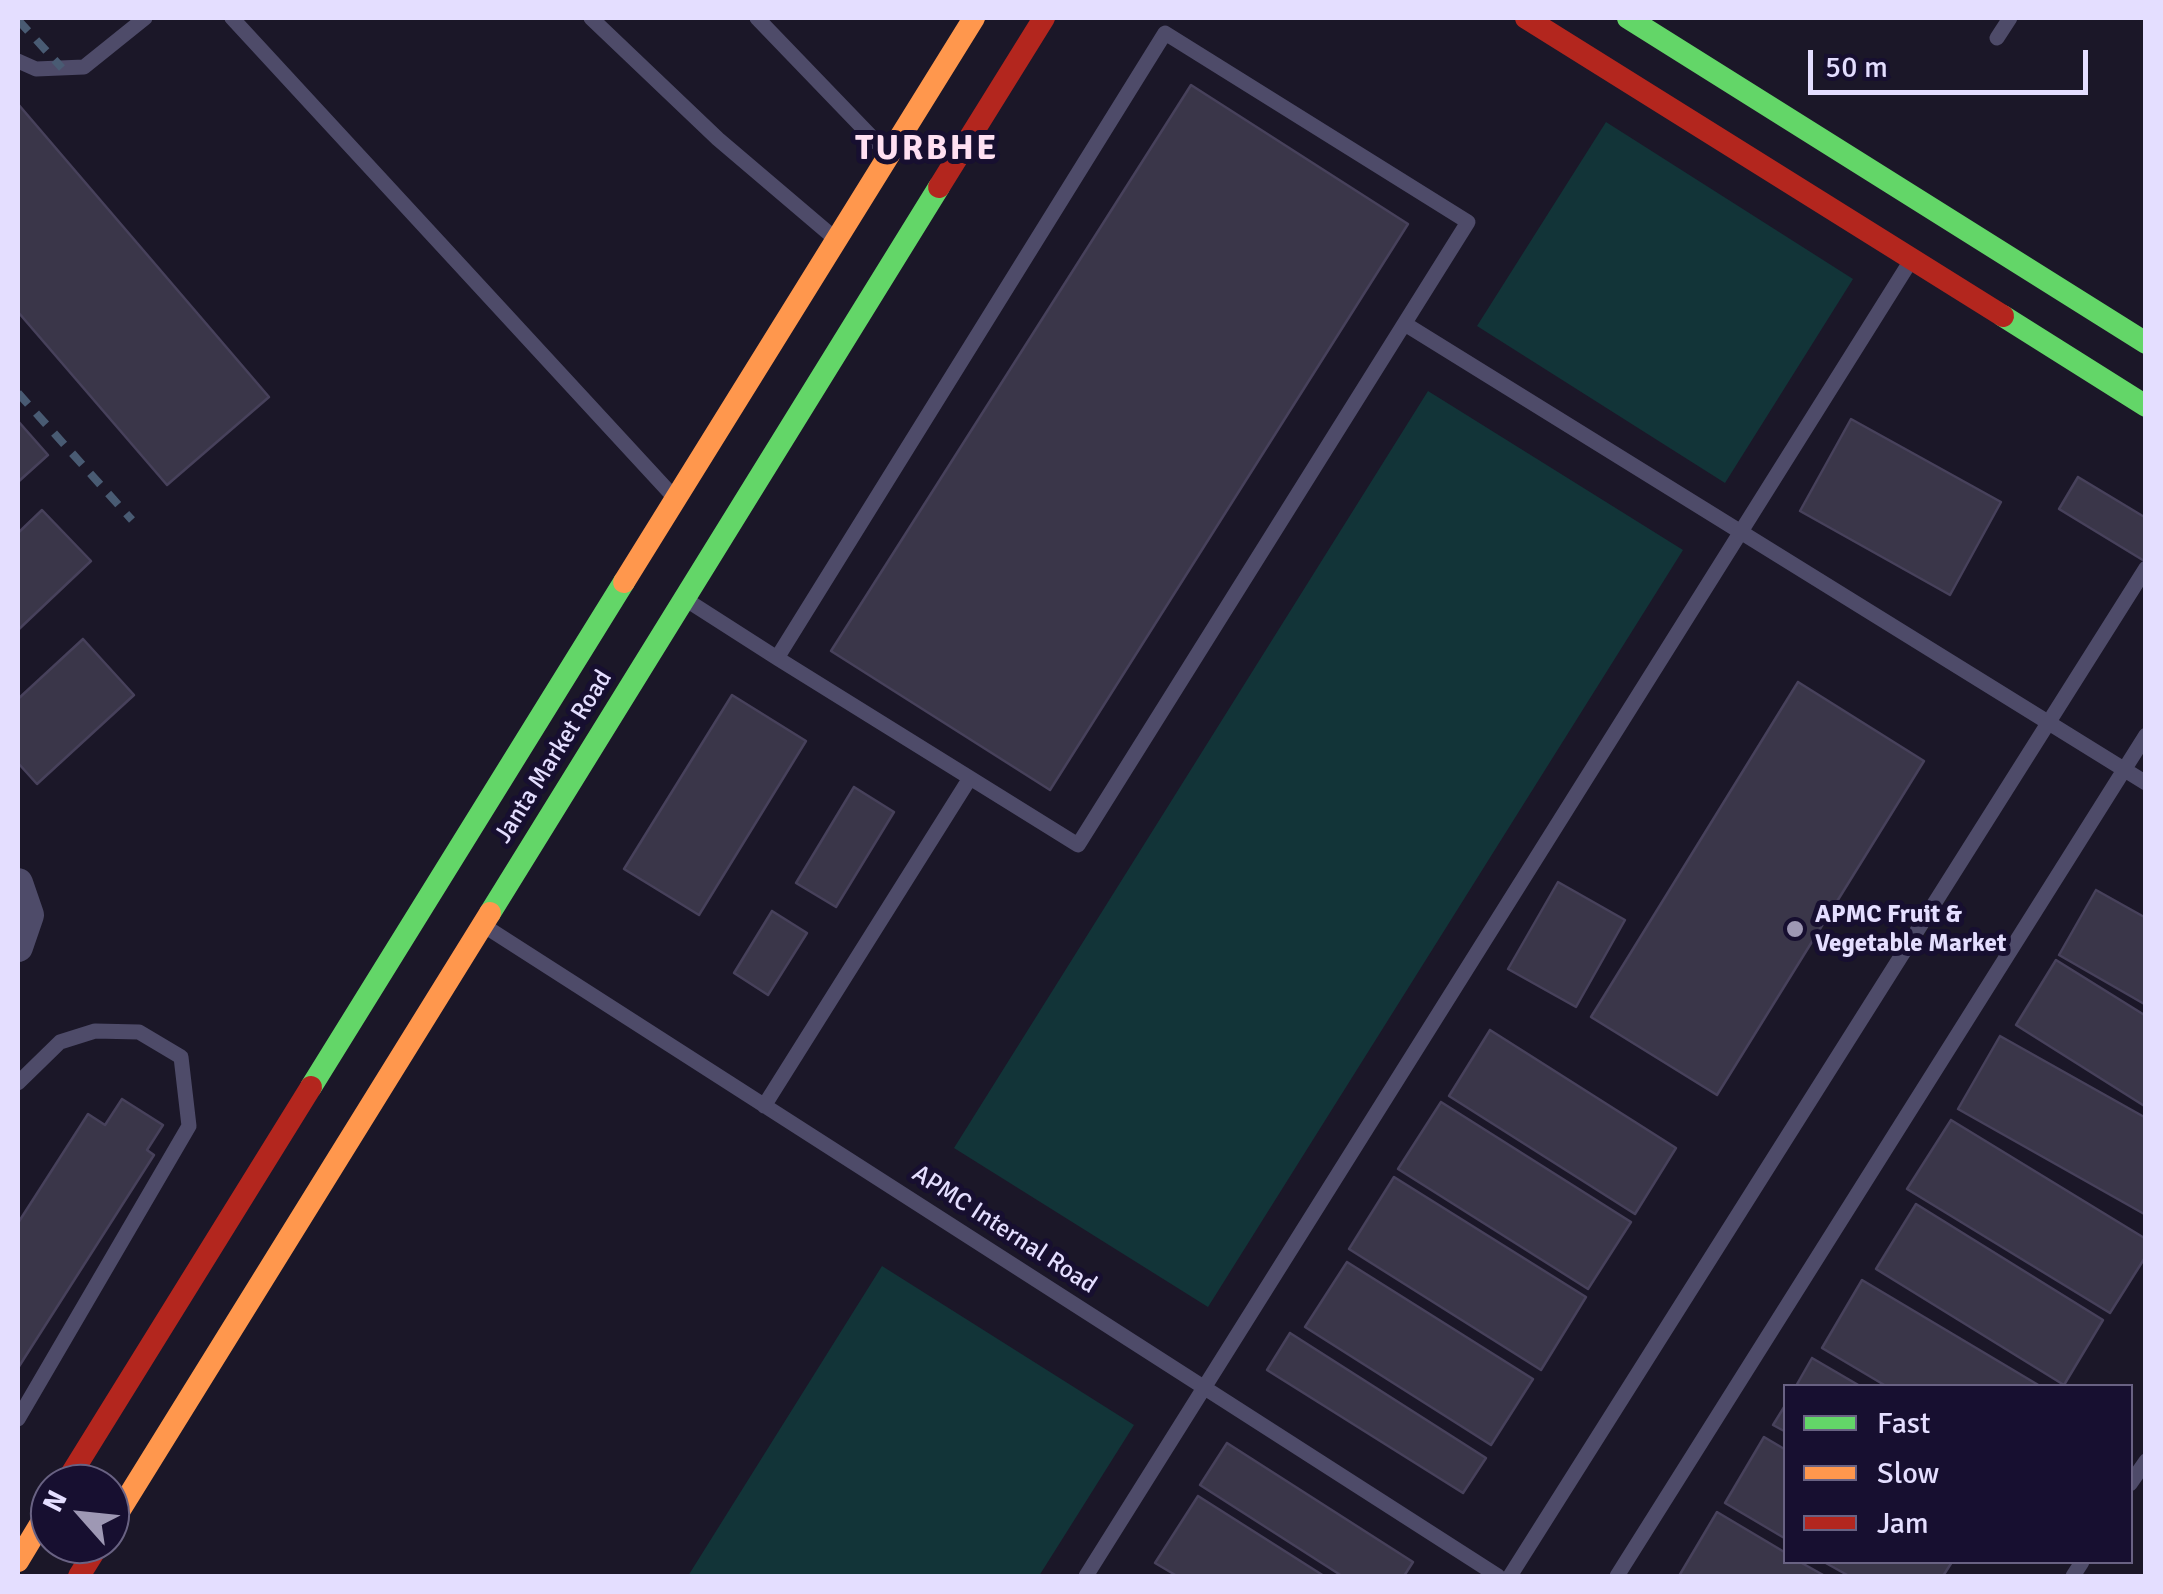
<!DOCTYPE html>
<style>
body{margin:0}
#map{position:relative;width:2163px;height:1594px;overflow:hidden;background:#1b1728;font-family:Signika,sans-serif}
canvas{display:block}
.frame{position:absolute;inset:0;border:20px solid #e4deff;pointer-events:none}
.legend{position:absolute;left:1783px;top:1384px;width:350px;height:180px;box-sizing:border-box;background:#170f30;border:2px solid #696283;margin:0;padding:12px 18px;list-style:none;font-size:30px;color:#e4deff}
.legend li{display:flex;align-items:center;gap:20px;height:50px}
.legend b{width:50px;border:2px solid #696283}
.north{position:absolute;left:30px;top:1464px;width:100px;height:100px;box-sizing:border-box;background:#170f30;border:2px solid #696283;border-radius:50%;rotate:297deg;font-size:28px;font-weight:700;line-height:40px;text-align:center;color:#e4deff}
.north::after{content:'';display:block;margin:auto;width:35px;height:45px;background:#9e98b4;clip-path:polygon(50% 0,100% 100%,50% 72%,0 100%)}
.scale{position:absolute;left:1808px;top:50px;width:280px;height:45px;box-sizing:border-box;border:5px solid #e4deff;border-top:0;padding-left:12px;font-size:30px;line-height:35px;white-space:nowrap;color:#e4deff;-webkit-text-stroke:8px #170f30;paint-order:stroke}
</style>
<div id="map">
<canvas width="2163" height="1594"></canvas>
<div class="frame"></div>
<ul class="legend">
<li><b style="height:12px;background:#63d668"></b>Fast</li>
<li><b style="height:12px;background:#ff974d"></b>Slow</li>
<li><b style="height:12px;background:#b3261e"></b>Jam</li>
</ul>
<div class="north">N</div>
<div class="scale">50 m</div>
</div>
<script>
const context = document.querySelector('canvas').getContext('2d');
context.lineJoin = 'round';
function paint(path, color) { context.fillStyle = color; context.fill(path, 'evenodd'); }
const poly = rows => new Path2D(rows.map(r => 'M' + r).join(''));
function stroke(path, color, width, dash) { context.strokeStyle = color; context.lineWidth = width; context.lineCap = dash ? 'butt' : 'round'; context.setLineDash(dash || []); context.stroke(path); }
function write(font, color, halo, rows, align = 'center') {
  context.font = font + ' Signika,sans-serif'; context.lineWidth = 10; context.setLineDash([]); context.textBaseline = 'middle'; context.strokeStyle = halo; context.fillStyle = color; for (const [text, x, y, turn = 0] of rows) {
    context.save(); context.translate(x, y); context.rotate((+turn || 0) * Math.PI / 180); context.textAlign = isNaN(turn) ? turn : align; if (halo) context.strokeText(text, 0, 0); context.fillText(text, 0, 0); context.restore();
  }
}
paint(poly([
 [1606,122,1853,279,1725,483,1477,326],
 [1428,391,1683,550,1208,1307,954,1148],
 [882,1266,1134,1425,1039,1576,688,1576]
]), '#123438');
const building = poly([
 [1191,85,1408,224,1050,790,831,651,1191,85],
 [18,104,269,397,167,485,18,312,18,104],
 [1851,419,2001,502,1950,595,1800,511,1851,419],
 [18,421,48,455,18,482,18,421],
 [2078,477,2146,518,2146,562,2059,509,2078,477],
 [42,510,91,561,18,630,18,533,42,510],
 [83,639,134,695,37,784,18,763,18,699,83,639],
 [1798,682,1924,761,1717,1095,1591,1017,1798,682],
 [732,695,806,741,699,915,624,869,732,695],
 [854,787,894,812,836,907,796,883,854,787],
 [1558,882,1625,920,1576,1007,1508,969,1558,882],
 [2096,890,2146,918,2146,1005,2059,955,2096,890],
 [772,911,807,933,768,995,734,973,772,911],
 [2056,960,2146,1016,2146,1107,2016,1025,2056,960],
 [1490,1030,1676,1148,1635,1214,1449,1096,1490,1030],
 [2000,1036,2146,1118,2146,1215,1958,1109,2000,1036],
 [122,1099,163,1125,147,1150,154,1155,18,1368,18,1223,88,1114,105,1125,122,1099],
 [1441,1102,1631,1222,1588,1289,1398,1169,1441,1102],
 [1951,1120,2146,1239,2146,1256,2110,1313,1907,1189,1951,1120],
 [1394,1177,1586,1297,1541,1370,1349,1249,1394,1177],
 [1916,1204,2103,1320,2064,1385,1876,1269,1916,1204],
 [1347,1262,1533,1379,1491,1445,1305,1327,1347,1262],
 [1862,1280,2040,1386,1886,1386,1822,1348,1862,1280],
 [1290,1333,1486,1458,1463,1493,1267,1370,1290,1333],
 [1812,1358,1860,1386,1796,1386,1812,1358],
 [1786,1404,1786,1432,1773,1425,1786,1404],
 [1764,1437,1786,1450,1786,1539,1725,1503,1764,1437],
 [1227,1443,1413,1562,1404,1576,1342,1576,1200,1485,1227,1443],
 [1198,1496,1324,1576,1177,1576,1155,1563,1198,1496],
 [1717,1512,1786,1553,1786,1562,1800,1562,1825,1576,1679,1576,1717,1512],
 [1824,1562,1952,1562,1943,1576,1849,1576,1824,1562]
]);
paint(building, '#3a3649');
stroke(building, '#47415b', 2.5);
stroke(poly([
 [232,18,673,496],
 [591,18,718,139,832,236],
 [757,18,886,152],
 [1997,38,2010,18],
 [18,61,36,69,84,67,145,18],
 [1405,324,2146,783],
 [688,601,777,658,1078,845,1468,222,1165,33,777,658],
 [486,927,1498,1576],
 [18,1083,60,1042,95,1031,139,1032,181,1057,189,1126,18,1419],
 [764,1106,970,778],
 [2130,1484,2146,1461],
 [1086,1576,1910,262],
 [1510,1576,2146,568],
 [1617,1576,2146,735],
 [2073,1576,2082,1562]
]), '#4e4b69', 15);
stroke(poly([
 [18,883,29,915,18,947]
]), '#4e4b69', 30);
stroke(poly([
 [1628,18,2146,343],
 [2003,316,2146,406],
 [490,913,939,187],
 [311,1087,624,582]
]), '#63d668', 22);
stroke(poly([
 [624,582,974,18],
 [110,1526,490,913],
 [18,1561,50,1508]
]), '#ff974d', 22);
stroke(poly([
 [1526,18,2003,316],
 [939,187,1044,18],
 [65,1484,311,1087],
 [79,1576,99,1544]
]), '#b3261e', 22);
stroke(poly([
 [18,20,62,68],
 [18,393,132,520]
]), '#495b73', 8, [15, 12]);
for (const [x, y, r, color] of [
 [1795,929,10,"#9e98b4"]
]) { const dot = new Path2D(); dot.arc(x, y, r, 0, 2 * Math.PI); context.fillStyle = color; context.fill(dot); stroke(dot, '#170f30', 4); }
write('25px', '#e4deff', '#170f30', [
 ["Janta Market Road",554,757,-58],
 ["APMC Internal Road",1004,1230,33]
]);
write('bold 25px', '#e4deff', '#170f30', [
 ["APMC Fruit &",1815,915],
 ["Vegetable Market",1815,944]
], 'left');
context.letterSpacing = '2.5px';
write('bold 35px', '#ffe0f2', '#170f30', [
 ["TURBHE",927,150]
]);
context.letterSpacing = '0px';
</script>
